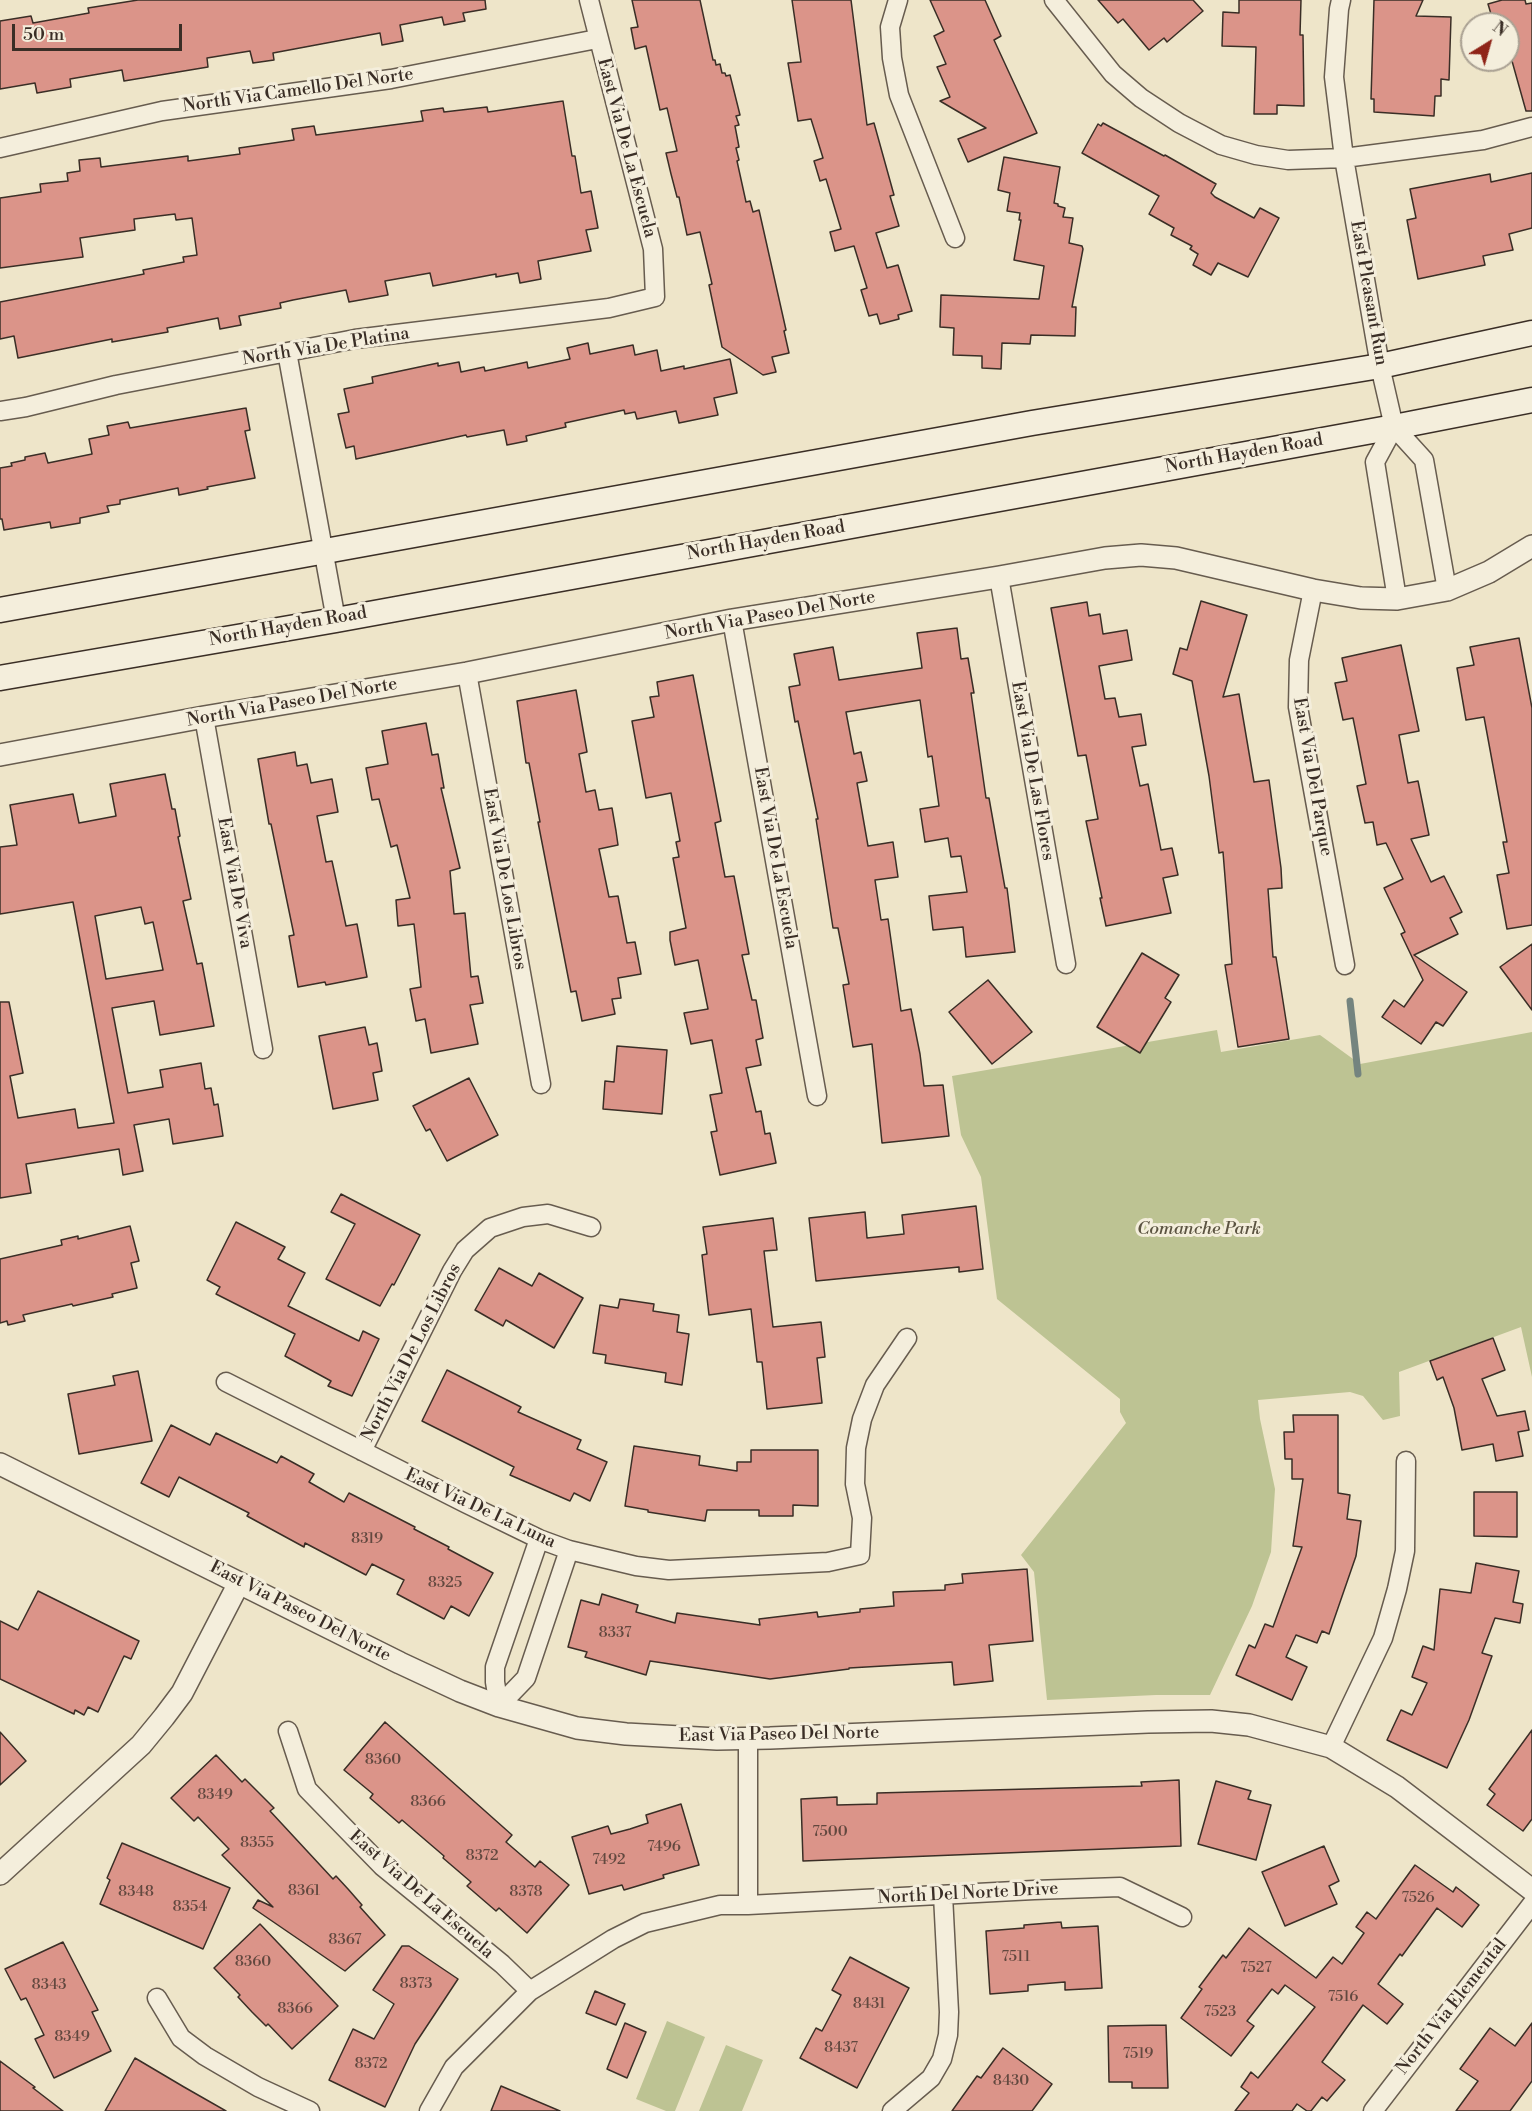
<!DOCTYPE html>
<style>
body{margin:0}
#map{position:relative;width:1532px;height:2111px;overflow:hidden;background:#eee5c9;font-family:"Libre Bodoni",serif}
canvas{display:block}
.north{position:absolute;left:1460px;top:12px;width:60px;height:60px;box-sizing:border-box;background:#f4eedc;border:2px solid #aaa193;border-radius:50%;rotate:37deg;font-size:16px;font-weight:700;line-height:24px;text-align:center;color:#3a2e26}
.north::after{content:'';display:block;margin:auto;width:21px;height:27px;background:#8f2418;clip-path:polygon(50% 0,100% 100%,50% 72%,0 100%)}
.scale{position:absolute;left:12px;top:24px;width:170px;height:27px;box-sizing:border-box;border:3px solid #3a2e26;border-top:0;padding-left:8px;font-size:18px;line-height:21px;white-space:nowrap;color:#3a2e26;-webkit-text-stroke:4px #f4eedc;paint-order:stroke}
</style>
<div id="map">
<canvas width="1532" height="2111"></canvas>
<div class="north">N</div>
<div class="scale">50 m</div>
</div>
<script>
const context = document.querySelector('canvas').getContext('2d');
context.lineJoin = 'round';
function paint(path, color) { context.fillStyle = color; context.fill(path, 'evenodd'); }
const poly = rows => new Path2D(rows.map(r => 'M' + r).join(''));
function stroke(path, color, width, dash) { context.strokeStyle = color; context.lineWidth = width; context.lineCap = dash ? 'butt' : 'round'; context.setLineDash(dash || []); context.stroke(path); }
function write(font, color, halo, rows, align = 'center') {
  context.font = font + ' "Libre Bodoni",serif'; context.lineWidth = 6; context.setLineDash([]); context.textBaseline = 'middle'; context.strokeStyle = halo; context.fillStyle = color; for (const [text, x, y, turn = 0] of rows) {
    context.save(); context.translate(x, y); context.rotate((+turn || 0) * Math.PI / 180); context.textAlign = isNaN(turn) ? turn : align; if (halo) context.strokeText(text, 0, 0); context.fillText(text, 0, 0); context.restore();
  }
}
paint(poly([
 [1217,1030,1221,1052,1320,1035,1360,1064,1532,1032,1532,1377,1521,1327,1399,1372,1400,1416,1383,1420,1363,1396,1350,1392,1258,1400,1260,1419,1275,1489,1271,1552,1252,1606,1210,1695,1156,1695,1047,1700,1034,1572,1021,1555,1126,1423,1120,1412,1120,1399,997,1299,981,1177,961,1135,952,1076],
 [667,2021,705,2037,675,2111,666,2111,636,2099],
 [726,2045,763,2060,742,2111,699,2111]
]), '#bdc393');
stroke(poly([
 [1350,1001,1358,1074]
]), '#74847f', 7);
const building = poly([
 [138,0,485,0,486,9,463,13,465,21,444,25,442,17,400,25,403,41,382,45,380,33,273,53,274,60,253,63,250,51,207,58,208,67,124,81,122,70,70,79,71,87,37,93,35,83,0,89,0,21,31,16,33,23,89,13,88,8,138,0],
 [632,0,700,0,713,60,715,60,716,65,720,64,722,73,725,73,726,76,730,75,740,115,736,116,739,125,735,126,739,147,736,148,739,160,737,161,746,202,750,201,753,212,759,210,786,330,784,331,789,353,772,357,776,372,763,375,722,347,709,285,712,284,700,232,687,235,679,197,677,197,671,174,666,153,677,151,667,108,660,110,646,46,635,49,631,28,638,27,632,0],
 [792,0,851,0,867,125,874,123,894,195,890,196,899,226,876,233,887,268,898,265,912,311,898,315,899,319,880,324,877,314,869,316,861,290,867,288,854,246,835,251,830,232,841,229,826,179,820,181,814,161,823,158,811,119,798,121,788,63,801,62,792,0],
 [930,0,985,0,1001,36,994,40,1037,133,968,162,958,139,986,128,940,101,950,97,937,67,946,64,934,36,944,31,930,0],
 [1098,0,1193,0,1203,11,1167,42,1164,38,1149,50,1123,19,1118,23,1098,0],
 [1239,0,1301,0,1300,35,1303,35,1304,106,1277,105,1277,114,1254,114,1256,47,1222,46,1223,12,1239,13,1239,0],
 [1374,0,1423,0,1416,16,1451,17,1449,80,1441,79,1441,96,1435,96,1434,116,1374,112,1374,99,1371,99,1374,0],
 [1502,0,1525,0,1526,4,1532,3,1532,111,1526,111,1512,61,1508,62,1508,24,1494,24,1488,4,1502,0],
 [563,101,572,156,575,156,581,193,591,191,598,228,586,230,591,251,538,261,541,279,520,283,518,273,496,277,496,274,433,286,430,273,385,281,388,295,349,302,346,290,293,300,280,303,281,308,239,316,241,325,220,329,218,318,167,328,168,332,112,342,112,339,18,358,14,336,0,339,0,302,144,274,143,270,184,262,183,257,197,255,192,218,176,220,175,214,134,219,135,230,80,238,83,257,0,268,0,198,41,192,40,184,68,181,67,173,80,171,79,160,100,158,101,167,188,156,188,161,240,154,239,148,294,140,292,129,314,126,316,135,423,121,421,111,443,108,444,112,487,107,488,112,563,101],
 [1103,123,1164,156,1165,155,1216,184,1211,193,1215,197,1254,218,1260,208,1279,218,1248,277,1218,263,1211,275,1193,265,1198,254,1190,249,1192,246,1171,235,1174,228,1149,214,1159,196,1082,153,1098,124,1101,126,1103,123],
 [1004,157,1060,167,1054,203,1058,204,1058,206,1065,208,1063,217,1073,218,1069,243,1082,246,1083,249,1072,307,1076,307,1075,336,1031,335,1030,344,1002,343,1001,369,982,368,982,356,953,355,954,328,940,327,941,295,1039,299,1044,266,1014,260,1021,220,1019,220,1020,213,1007,211,1010,193,998,190,1004,157],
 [1532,173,1532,228,1509,234,1513,250,1483,256,1485,265,1418,279,1407,220,1416,218,1410,189,1490,174,1491,182,1532,173],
 [588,343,590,354,633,345,635,355,657,350,661,371,684,366,684,369,730,359,737,393,714,398,718,415,679,423,676,411,637,419,635,412,625,414,624,410,565,423,566,427,526,436,527,441,507,445,504,430,467,437,466,435,356,459,354,446,346,448,338,414,349,412,344,389,373,383,372,377,438,363,438,366,459,362,461,372,484,367,485,371,527,362,528,368,570,359,567,348,588,343],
 [246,408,250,430,245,431,255,478,207,487,208,489,179,495,178,488,120,500,120,504,107,506,109,512,80,518,80,523,51,528,50,522,4,530,2,519,0,519,0,468,12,466,11,463,25,460,25,457,45,453,48,463,92,454,89,439,109,435,107,426,128,422,130,428,246,408],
 [1201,601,1247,615,1223,697,1239,694,1254,782,1269,780,1281,868,1282,888,1268,889,1273,957,1276,957,1289,1039,1238,1047,1225,965,1232,964,1223,852,1219,853,1209,776,1192,681,1173,674,1180,648,1187,650,1201,601],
 [1087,602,1089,616,1100,614,1103,634,1127,630,1132,660,1099,666,1105,699,1115,698,1119,717,1141,714,1146,745,1132,747,1140,786,1148,784,1161,850,1172,848,1178,875,1163,878,1171,913,1106,926,1100,898,1102,898,1086,821,1098,819,1086,755,1078,756,1051,608,1087,602],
 [957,628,961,659,968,658,974,693,971,693,986,798,989,798,1005,888,1007,888,1015,952,966,957,963,927,933,930,929,896,967,892,961,856,951,857,948,838,925,842,920,809,939,806,932,756,928,757,920,700,846,712,854,754,861,752,867,781,857,783,868,846,893,842,898,877,875,880,881,920,888,919,901,1011,911,1009,920,1054,924,1086,943,1085,949,1136,882,1143,872,1044,853,1047,843,985,849,984,838,928,833,928,816,819,818,819,798,721,795,722,789,687,800,685,794,654,833,647,839,680,922,668,917,633,957,628],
 [1519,638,1532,708,1532,925,1507,929,1497,875,1509,873,1503,842,1507,842,1484,717,1466,720,1457,668,1474,665,1470,647,1519,638],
 [1401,645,1419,731,1399,735,1408,783,1418,781,1429,835,1411,839,1431,882,1444,876,1462,912,1450,918,1458,934,1414,955,1467,992,1443,1026,1436,1022,1421,1044,1382,1017,1394,1000,1404,1007,1423,980,1401,934,1405,932,1384,888,1403,879,1386,843,1377,845,1373,822,1365,823,1357,786,1366,784,1358,743,1353,718,1343,720,1335,683,1347,681,1342,658,1401,645],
 [693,675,721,821,715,823,725,877,734,876,749,954,742,955,752,1000,756,1000,763,1038,756,1040,761,1065,746,1068,756,1112,761,1111,765,1134,770,1133,776,1163,720,1175,711,1132,717,1131,710,1095,722,1093,712,1040,691,1044,684,1013,708,1009,698,960,675,965,670,940,670,932,686,928,673,858,679,857,676,842,680,841,671,793,646,798,632,721,654,717,650,697,659,696,657,682,693,675],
 [576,690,587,752,579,754,586,792,595,790,599,810,612,808,616,831,618,845,599,849,609,897,618,896,627,943,635,942,641,974,618,978,621,998,612,999,615,1014,582,1021,576,991,571,992,538,822,540,822,529,763,526,763,517,701,576,690],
 [426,723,432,755,438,754,444,788,441,788,460,868,450,871,454,914,465,913,471,977,478,976,483,1003,470,1005,478,1044,431,1053,425,1019,416,1021,410,989,421,987,414,924,398,926,396,900,410,898,397,845,391,847,379,799,372,800,366,768,388,764,382,731,426,723],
 [295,752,297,766,307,764,311,783,332,779,338,812,317,816,326,862,332,861,346,926,357,924,367,977,326,985,325,982,298,987,289,936,294,935,271,824,269,824,258,759,295,752],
 [165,774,172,809,175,809,180,836,178,837,191,899,183,901,197,964,202,963,214,1026,160,1035,154,1001,112,1008,128,1093,163,1087,160,1070,201,1063,205,1089,211,1088,214,1105,218,1104,223,1136,173,1144,169,1119,134,1125,143,1171,123,1175,119,1149,26,1164,31,1193,0,1198,0,1002,9,1002,23,1073,10,1076,18,1118,75,1109,78,1128,114,1123,73,902,0,914,0,847,17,845,10,805,73,794,79,823,116,816,110,784,165,774],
 [141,907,145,924,153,922,163,970,106,979,95,916,141,907],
 [1532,944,1532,1010,1500,967,1532,944],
 [1142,953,1179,975,1165,998,1171,1002,1140,1053,1097,1027,1142,953],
 [988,980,1032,1032,992,1064,949,1012,988,980],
 [365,1027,369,1045,377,1043,382,1071,373,1073,378,1100,333,1109,319,1036,365,1027],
 [617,1046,667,1050,662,1114,603,1109,605,1081,614,1082,617,1046],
 [469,1078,498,1135,447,1161,430,1129,426,1131,413,1106,469,1078],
 [341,1194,420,1235,394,1285,392,1284,380,1306,326,1279,355,1224,331,1212,341,1194],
 [976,1206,983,1269,959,1272,959,1267,816,1281,809,1218,865,1212,867,1238,904,1234,902,1215,976,1206],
 [773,1218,777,1250,764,1251,773,1327,821,1322,825,1357,817,1358,822,1403,767,1409,762,1362,757,1362,751,1309,709,1315,702,1255,707,1254,703,1227,773,1218],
 [236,1222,285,1247,278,1259,305,1273,288,1306,359,1341,363,1331,379,1339,352,1396,328,1386,331,1381,285,1356,295,1334,216,1294,220,1287,207,1280,236,1222],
 [130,1226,139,1261,131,1263,137,1288,112,1294,113,1297,73,1306,72,1304,23,1315,25,1321,8,1325,7,1321,0,1323,0,1259,62,1245,61,1240,78,1236,78,1239,130,1226],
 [499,1268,532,1286,539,1273,583,1298,554,1348,506,1320,503,1326,475,1310,499,1268],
 [620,1299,654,1304,653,1311,679,1315,677,1332,689,1334,682,1385,665,1382,666,1373,605,1363,606,1355,593,1353,600,1305,618,1308,620,1299],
 [1493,1338,1505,1370,1482,1379,1497,1416,1525,1411,1529,1430,1518,1432,1523,1456,1496,1461,1493,1444,1462,1450,1454,1408,1443,1377,1437,1380,1430,1361,1493,1338],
 [447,1370,521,1407,518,1412,581,1440,577,1449,607,1462,590,1501,574,1493,570,1501,510,1475,514,1467,422,1421,447,1370],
 [138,1371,152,1441,79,1454,68,1394,115,1385,113,1376,138,1371],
 [1293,1415,1338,1415,1338,1493,1350,1495,1347,1519,1361,1521,1356,1556,1329,1634,1322,1631,1317,1643,1296,1635,1286,1657,1307,1667,1292,1700,1236,1675,1249,1645,1255,1648,1265,1624,1273,1627,1302,1547,1293,1546,1303,1479,1292,1479,1292,1459,1285,1459,1284,1432,1294,1432,1293,1415],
 [171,1425,210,1445,216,1433,277,1463,281,1456,314,1474,309,1482,344,1502,349,1493,415,1527,414,1529,449,1547,448,1549,493,1573,469,1616,451,1606,444,1619,397,1594,404,1580,372,1564,366,1575,305,1543,304,1547,247,1516,249,1513,179,1477,169,1497,141,1483,171,1425],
 [634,1446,700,1456,699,1465,737,1471,737,1462,751,1462,751,1450,818,1450,818,1506,793,1505,793,1516,759,1516,759,1510,707,1510,705,1521,648,1512,648,1510,625,1506,634,1446],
 [1474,1492,1517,1492,1517,1537,1474,1536,1474,1492],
 [1476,1563,1519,1571,1513,1602,1523,1604,1520,1623,1495,1618,1482,1653,1492,1656,1469,1720,1447,1768,1387,1740,1401,1710,1412,1715,1427,1683,1412,1677,1423,1646,1434,1650,1440,1589,1471,1593,1476,1563],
 [1027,1569,1033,1641,989,1645,993,1681,954,1685,952,1662,849,1668,849,1669,770,1679,650,1661,646,1675,585,1657,587,1652,568,1647,581,1600,599,1605,602,1594,638,1605,636,1612,675,1623,677,1613,760,1625,759,1619,817,1612,818,1617,860,1612,860,1609,894,1606,893,1592,945,1590,945,1585,963,1583,962,1574,1027,1569],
 [38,1591,139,1641,131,1659,124,1656,98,1712,88,1707,84,1715,75,1710,74,1714,0,1679,0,1621,18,1630,38,1591],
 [385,1722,512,1835,506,1842,535,1867,540,1861,569,1885,527,1933,499,1908,496,1911,467,1886,471,1882,443,1858,444,1856,402,1820,399,1823,370,1798,373,1794,344,1770,385,1722],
 [1532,1730,1532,1819,1523,1831,1487,1805,1495,1794,1489,1789,1532,1730],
 [0,1732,26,1761,0,1785,0,1732],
 [216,1755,242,1782,245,1779,274,1808,270,1811,333,1879,336,1876,348,1889,362,1905,360,1907,385,1935,345,1971,253,1908,258,1900,273,1907,222,1855,229,1849,198,1817,194,1821,171,1798,216,1755],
 [1179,1780,1181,1846,803,1861,801,1799,837,1797,837,1805,877,1804,877,1793,1142,1786,1141,1782,1179,1780],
 [1216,1781,1251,1791,1248,1799,1271,1805,1256,1860,1198,1844,1216,1781],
 [681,1804,699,1865,663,1875,664,1878,624,1890,622,1885,589,1894,572,1837,608,1826,611,1834,630,1829,648,1823,646,1815,681,1804],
 [122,1843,230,1888,203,1949,100,1904,110,1880,107,1878,122,1843],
 [1324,1846,1339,1881,1329,1886,1337,1904,1285,1926,1262,1872,1324,1846],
 [1415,1865,1453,1892,1456,1887,1479,1905,1462,1927,1437,1908,1402,1956,1400,1954,1378,1984,1403,2004,1387,2024,1363,2005,1322,2062,1345,2080,1327,2101,1322,2097,1311,2111,1307,2111,1297,2104,1292,2111,1235,2111,1249,2093,1241,2087,1251,2072,1258,2078,1315,2007,1285,1985,1278,1994,1272,1989,1247,2021,1254,2026,1231,2056,1181,2018,1202,1989,1199,1987,1223,1955,1226,1958,1249,1928,1316,1978,1333,1957,1342,1964,1364,1933,1356,1927,1367,1912,1376,1919,1415,1865],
 [1061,1922,1062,1928,1098,1926,1102,1988,1065,1990,1065,1982,1028,1985,1028,1991,990,1994,986,1931,1024,1928,1024,1925,1061,1922],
 [260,1924,338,2006,292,2049,268,2024,266,2026,252,2012,238,1997,240,1995,214,1968,260,1924],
 [63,1942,98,2010,92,2012,111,2051,54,2078,35,2039,44,2035,26,1998,21,2000,5,1969,63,1942],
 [402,1946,409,1946,458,1979,415,2044,385,2107,329,2080,353,2029,374,2039,394,2004,373,1990,402,1946],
 [850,1957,909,1988,857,2088,800,2058,816,2028,822,2031,841,1995,832,1990,850,1957],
 [595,1991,625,2004,616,2025,586,2013,595,1991],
 [625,2023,646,2032,627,2078,607,2069,625,2023],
 [1532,2023,1532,2081,1510,2111,1456,2111,1478,2081,1460,2069,1490,2028,1515,2046,1532,2023],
 [1166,2025,1168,2088,1132,2088,1132,2082,1109,2082,1108,2026,1166,2025],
 [1003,2048,1052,2084,1032,2111,952,2111,977,2076,981,2078,1003,2048],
 [135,2058,184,2087,226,2111,105,2111,135,2058],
 [0,2061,35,2087,33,2088,63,2111,0,2111,0,2061],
 [501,2086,560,2111,491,2111,501,2086]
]);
paint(building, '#db9489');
stroke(building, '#3a2e26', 1.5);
const minor = poly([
 [898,0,890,27,892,58,899,95,955,238],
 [1054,0,1113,74,1141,98,1179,123,1221,145,1256,155,1288,160,1344,158,1380,366,1394,427,1424,460,1447,590],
 [1341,0,1339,9,1334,77,1344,158,1483,140,1532,127],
 [0,148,162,111,391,79,597,39],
 [287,352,336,620],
 [0,411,26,407,116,385,355,339,609,308,655,297,653,249,589,0],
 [1394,427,1375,462,1397,599],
 [999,577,1066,964],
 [1313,590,1299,660,1298,707,1345,965],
 [732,620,817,1096],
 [467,673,541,1084],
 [204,717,263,1049],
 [226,1382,465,1503,539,1539,569,1550,636,1566,669,1570,828,1562,860,1555,862,1518,855,1484,856,1448,862,1419,875,1385,907,1338],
 [362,1451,452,1271,465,1250,490,1228,523,1217,548,1214,591,1227],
 [499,1706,495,1682,495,1667,539,1539],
 [499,1706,526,1678,569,1550],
 [288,1731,307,1789,382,1866,502,1964,530,1991],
 [748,1738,748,1905],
 [1331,1747,1383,1638,1397,1589,1405,1551,1406,1461],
 [157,1998,181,2038,205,2056,258,2087,310,2111],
 [429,2111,454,2067,530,1991,613,1939,645,1923,720,1905,748,1905,1034,1890,1120,1887,1182,1917],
 [892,2111,931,2078,942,2059,948,2035,949,2012,943,1895],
 [1373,2111,1532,1904]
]);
const tertiary = poly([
 [0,755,204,717,467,673,732,620,999,577,1105,558,1141,555,1176,558,1313,590,1361,598,1397,599,1447,590,1489,572,1532,546],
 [0,1464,400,1663,460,1691,499,1706,577,1728,626,1734,717,1739,770,1738,1148,1722,1211,1721,1249,1725,1331,1747,1397,1787,1532,1890],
 [0,1874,141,1745,164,1717,182,1693,239,1583]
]);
const secondary = poly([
 [0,610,1032,423,1380,366,1532,333],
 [0,678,336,620,1394,427,1532,400]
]);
stroke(minor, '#675c4f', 21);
stroke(tertiary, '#675c4f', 24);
stroke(secondary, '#3a2e26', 27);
stroke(minor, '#f4eedc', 18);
stroke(tertiary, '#f4eedc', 21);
stroke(secondary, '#f4eedc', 24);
write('15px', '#62483f', null, [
 ["8319",367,1539],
 ["8325",445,1583],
 ["8337",615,1633],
 ["8360",383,1760],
 ["8349",215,1795],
 ["8366",428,1802],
 ["7500",830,1832],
 ["8355",257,1843],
 ["7496",664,1847],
 ["8372",482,1856],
 ["7492",609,1860],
 ["8361",304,1891],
 ["8348",136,1892],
 ["8378",526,1892],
 ["7526",1418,1898],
 ["8354",190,1907],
 ["8367",345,1940],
 ["7511",1016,1957],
 ["8360",253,1962],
 ["7527",1256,1968],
 ["8373",416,1984],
 ["8343",49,1985],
 ["7516",1343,1997],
 ["8431",869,2004],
 ["8366",295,2009],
 ["7523",1220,2012],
 ["8349",72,2037],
 ["8437",841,2048],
 ["7519",1138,2054],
 ["8372",371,2064],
 ["8430",1011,2081]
]);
write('18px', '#3a2e26', '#f4eedc', [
 ["North Via Camello Del Norte",298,91,-8],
 ["East Via De La Escuela",626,148,75],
 ["East Pleasant Run",1368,293,80],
 ["North Via De Platina",326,347,-9],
 ["North Hayden Road",1244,454,-10],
 ["North Hayden Road",766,541,-10],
 ["North Via Paseo Del Norte",770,616,-10],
 ["North Hayden Road",288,627,-10],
 ["North Via Paseo Del Norte",292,703,-10],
 ["East Via De Las Flores",1032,771,80],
 ["East Via Del Parque",1312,777,80],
 ["East Via De La Escuela",775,858,80],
 ["East Via De Los Libros",504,879,80],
 ["East Via De Viva",234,883,80],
 ["North Via De Los Libros",412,1353,-63],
 ["East Via De La Luna",480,1509,25],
 ["East Via Paseo Del Norte",300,1612,27],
 ["East Via Paseo Del Norte",779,1735,-1],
 ["North Del Norte Drive",968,1894,-3],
 ["East Via De La Escuela",421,1895,41],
 ["North Via Elemental",1452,2007,-52]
]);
write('italic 18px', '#5b5341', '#f4eedc', [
 ["Comanche Park",1199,1230]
]);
</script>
